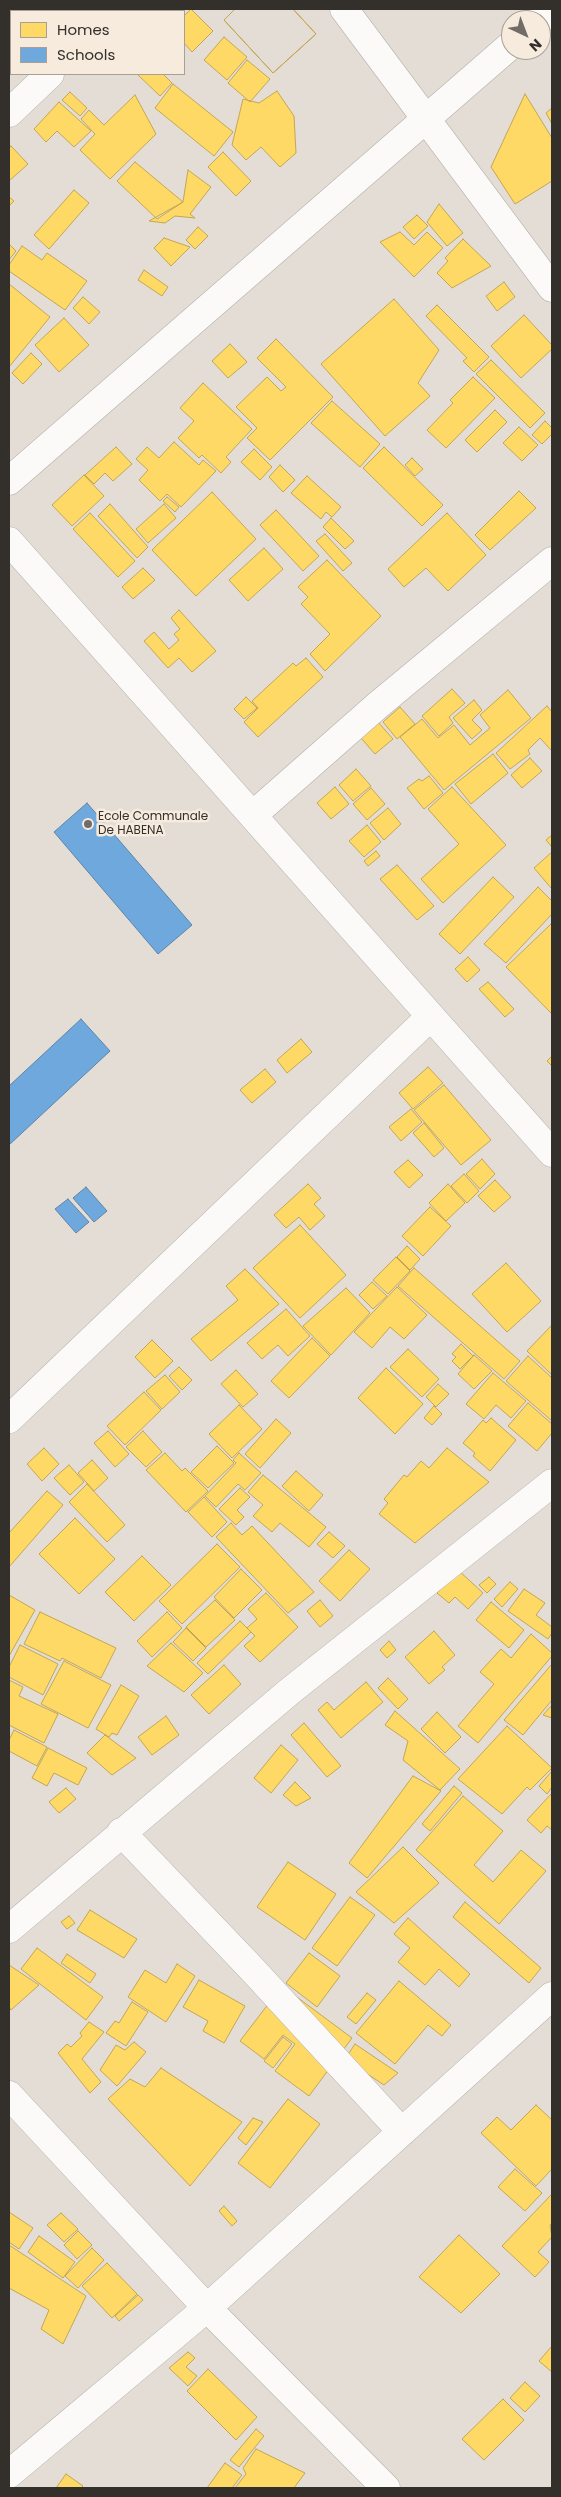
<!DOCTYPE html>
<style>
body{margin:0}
#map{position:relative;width:561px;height:2497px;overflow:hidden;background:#e3ddd6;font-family:Poppins,sans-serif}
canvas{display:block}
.frame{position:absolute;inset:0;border:10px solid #332f2a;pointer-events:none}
.legend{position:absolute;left:10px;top:10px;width:175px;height:65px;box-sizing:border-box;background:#f6ebdd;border:1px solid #a8a095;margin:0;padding:6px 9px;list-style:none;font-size:15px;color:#332f2a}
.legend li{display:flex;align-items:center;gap:10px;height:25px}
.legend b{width:25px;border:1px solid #a8a095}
.north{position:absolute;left:501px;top:10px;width:50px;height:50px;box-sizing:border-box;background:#f6ebdd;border:1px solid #a8a095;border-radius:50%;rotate:137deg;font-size:14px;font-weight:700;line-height:20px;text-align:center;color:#332f2a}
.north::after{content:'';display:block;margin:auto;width:18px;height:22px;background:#716c66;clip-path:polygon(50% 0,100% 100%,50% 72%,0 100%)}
</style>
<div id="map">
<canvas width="561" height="2497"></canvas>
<div class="frame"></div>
<ul class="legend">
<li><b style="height:14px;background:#ffd966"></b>Homes</li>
<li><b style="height:14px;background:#6fa8dc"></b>Schools</li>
</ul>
<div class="north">N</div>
</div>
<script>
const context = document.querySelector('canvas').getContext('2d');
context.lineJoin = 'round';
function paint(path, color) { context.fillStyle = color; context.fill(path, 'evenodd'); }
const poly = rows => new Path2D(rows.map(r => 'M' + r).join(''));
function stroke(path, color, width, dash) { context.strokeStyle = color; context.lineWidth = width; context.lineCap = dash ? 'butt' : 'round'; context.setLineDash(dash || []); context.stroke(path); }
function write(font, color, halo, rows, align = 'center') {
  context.font = font + ' Poppins,sans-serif'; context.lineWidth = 5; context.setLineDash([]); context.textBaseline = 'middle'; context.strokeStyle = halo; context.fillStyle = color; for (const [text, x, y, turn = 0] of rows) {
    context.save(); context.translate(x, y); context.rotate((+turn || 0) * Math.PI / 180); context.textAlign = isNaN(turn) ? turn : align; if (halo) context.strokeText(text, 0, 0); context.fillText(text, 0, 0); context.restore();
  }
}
const homes = poly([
 [131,9,157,9,158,11,129,11,131,9],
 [191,9,213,31,192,52,184,43,184,16,191,9],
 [235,9,293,9,316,34,273,73,224,20,235,9],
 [235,9,293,9,316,34,273,73,224,20,235,9],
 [224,37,247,57,227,80,204,60,224,37],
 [247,60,270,79,250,102,228,83,247,60],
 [137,74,163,74,172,83,160,96,137,74],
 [173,84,233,132,214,156,155,108,173,84],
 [277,91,294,116,296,153,280,167,261,147,246,160,232,145,243,99,259,103,277,91],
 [70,92,87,108,80,116,62,100,70,92],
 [525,94,552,138,552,181,515,204,491,167,525,94],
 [135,95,156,134,110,179,80,150,95,134,81,119,89,110,104,125,135,95],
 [59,102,91,131,74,147,57,131,46,142,34,129,59,102],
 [552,108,552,124,546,113,552,108],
 [11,146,28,164,9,181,9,148,11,146],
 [223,152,251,181,236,196,208,167,223,152],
 [135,162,183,202,157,219,117,181,135,162],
 [188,170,211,187,190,214,195,218,175,216,165,223,149,221,183,202,188,170],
 [74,190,89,203,49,249,34,235,74,190],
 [9,197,14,201,9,206,9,197],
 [439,204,463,233,447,246,427,222,439,204],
 [417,215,428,226,414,239,403,227,417,215],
 [198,227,208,236,195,249,186,240,198,227],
 [400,232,414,245,427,232,443,248,414,277,380,242,400,232],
 [164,238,190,247,171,266,154,248,164,238],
 [463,239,491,266,452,288,437,273,448,261,445,258,463,239],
 [9,244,16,251,9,260,9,244],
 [22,246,42,260,47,253,87,281,65,310,9,271,9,265,22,246],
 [144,270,168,287,162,296,138,280,144,270],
 [504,282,515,297,497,311,486,296,504,282],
 [9,284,50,317,9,367,9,284],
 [83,297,100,312,89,324,73,308,83,297],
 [394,299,439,350,418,383,430,396,385,436,321,364,394,299],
 [437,305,489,357,474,372,463,361,467,358,426,316,437,305],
 [524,315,552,345,552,349,521,378,491,346,524,315],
 [64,318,89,345,59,372,35,345,64,318],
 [276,339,333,397,270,460,247,438,257,428,236,407,267,377,281,391,286,387,257,358,276,339],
 [230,344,247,362,228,378,212,361,230,344],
 [31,353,42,364,23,384,12,373,31,353],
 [491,360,545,413,530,428,476,374,491,360],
 [473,377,495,398,446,448,427,430,453,403,450,400,473,377],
 [203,383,252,429,226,457,231,462,221,473,202,455,199,458,178,438,194,421,180,408,203,383],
 [332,401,380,444,360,467,311,423,332,401],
 [495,410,507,422,477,452,465,440,495,410],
 [545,421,552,428,552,434,542,444,532,435,545,421],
 [519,427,538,445,522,461,503,443,519,427],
 [174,442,199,465,203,460,216,471,181,507,167,494,160,501,139,480,148,470,136,459,147,447,159,458,174,442],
 [116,447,132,464,113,481,105,473,94,484,85,475,116,447],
 [384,447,443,505,422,526,363,468,384,447],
 [254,449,272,467,260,480,241,462,254,449],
 [412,458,423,469,415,476,405,465,412,458],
 [280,465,295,480,283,492,269,477,280,465],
 [84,475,104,496,72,526,52,505,84,475],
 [307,476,341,507,332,517,326,512,321,519,291,493,307,476],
 [519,491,536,508,490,550,475,535,519,491],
 [212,492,256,539,196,596,152,550,212,492],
 [167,497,179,507,175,512,163,501,167,497],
 [110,504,148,547,137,558,98,516,110,504],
 [164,504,176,518,148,543,136,529,164,504],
 [276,510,319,556,303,571,260,525,276,510],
 [90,513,135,561,118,577,73,529,90,513],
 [447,513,486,555,448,591,426,568,404,587,388,569,447,513],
 [331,518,354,541,345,549,323,527,331,518],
 [325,534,352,563,343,571,316,541,325,534],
 [264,548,283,569,248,601,229,580,264,548],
 [327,560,381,616,325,671,310,654,330,634,301,604,308,597,298,587,327,560],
 [143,568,155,580,133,599,122,587,143,568],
 [179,610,216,651,192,672,179,658,168,668,144,641,154,632,169,649,179,640,174,634,180,629,171,618,179,610],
 [306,658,323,677,258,737,244,722,258,708,252,701,293,663,296,666,306,658],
 [452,689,465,703,449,717,453,723,439,736,422,716,452,689],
 [508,690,531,718,444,790,400,737,422,719,438,738,454,725,470,745,490,728,480,715,508,690],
 [246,697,257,708,244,719,234,709,246,697],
 [474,700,482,710,472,720,482,730,472,739,453,718,474,700],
 [547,706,552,712,552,751,540,738,528,750,530,754,510,769,496,753,547,706],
 [400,707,415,724,397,739,383,722,400,707],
 [378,722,393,739,375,754,361,738,378,722],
 [493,754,508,773,471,804,455,784,493,754],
 [530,758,542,771,522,788,511,775,530,758],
 [356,769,371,786,353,801,339,785,356,769],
 [429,776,443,793,424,809,407,788,419,779,422,781,429,776],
 [335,787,349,804,331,819,317,803,335,787],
 [452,787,506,845,443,903,421,879,459,844,428,809,452,787],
 [371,788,385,804,367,820,353,804,371,788],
 [388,808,401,824,384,840,370,823,388,808],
 [367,825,381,842,364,857,349,841,367,825],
 [552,835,552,847,546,840,552,835],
 [376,851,380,856,368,866,364,861,376,851],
 [552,852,552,889,534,868,552,852],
 [397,865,434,906,417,920,380,879,397,865],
 [493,877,514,897,460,954,439,934,493,877],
 [538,887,552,901,552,914,506,963,484,944,538,887],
 [551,924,552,925,552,1014,506,967,551,924],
 [468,957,480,970,467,982,455,969,468,957],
 [488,982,514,1009,505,1017,479,989,488,982],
 [301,1039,312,1052,287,1073,277,1060,301,1039],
 [552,1056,552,1066,547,1061,552,1056],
 [428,1067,443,1083,413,1109,399,1093,428,1067],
 [265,1069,276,1082,252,1103,240,1090,265,1069],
 [444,1085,491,1140,461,1165,414,1110,444,1085],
 [411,1109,422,1122,401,1141,389,1127,411,1109],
 [424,1123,444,1148,434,1157,413,1133,424,1123],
 [482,1159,495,1174,480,1189,466,1174,482,1159],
 [408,1160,423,1175,409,1188,394,1172,408,1160],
 [464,1174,479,1191,467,1203,451,1186,464,1174],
 [495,1180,511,1197,494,1212,478,1196,495,1180],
 [308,1184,321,1198,314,1204,325,1216,310,1230,299,1217,286,1228,274,1215,308,1184],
 [448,1184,465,1203,446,1221,429,1203,448,1184],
 [430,1207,451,1226,423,1256,402,1236,430,1207],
 [300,1225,346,1275,300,1318,253,1268,300,1225],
 [407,1246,420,1259,410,1270,397,1257,407,1246],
 [396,1257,410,1271,388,1294,373,1280,396,1257],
 [506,1263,541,1301,507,1332,472,1294,506,1263],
 [414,1268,520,1361,504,1379,398,1286,414,1268],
 [245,1269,279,1304,211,1361,191,1339,238,1300,226,1286,245,1269],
 [372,1282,387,1296,373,1309,359,1295,372,1282],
 [397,1287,427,1315,404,1339,390,1327,372,1348,354,1332,397,1287],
 [346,1288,370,1313,331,1355,303,1326,346,1288],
 [286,1309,310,1336,288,1356,278,1345,262,1359,247,1343,286,1309],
 [552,1325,552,1375,527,1351,552,1325],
 [312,1338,330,1356,289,1398,271,1381,312,1338],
 [152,1340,173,1361,155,1378,135,1357,152,1340],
 [461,1344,473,1356,460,1369,452,1361,456,1357,452,1354,461,1344],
 [408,1349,439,1379,422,1397,390,1367,408,1349],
 [474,1355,492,1371,474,1389,458,1374,474,1355],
 [528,1356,552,1378,552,1421,506,1381,528,1356],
 [179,1367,192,1380,182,1390,169,1376,179,1367],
 [386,1368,423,1404,395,1434,358,1398,386,1368],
 [236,1370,258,1394,243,1407,221,1384,236,1370],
 [493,1373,526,1401,511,1418,496,1405,484,1419,466,1404,493,1373],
 [165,1375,180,1392,162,1409,146,1391,165,1375],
 [438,1384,449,1394,436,1407,426,1397,438,1384],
 [144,1392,161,1410,125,1445,107,1426,144,1392],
 [528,1403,552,1424,552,1433,537,1451,508,1426,528,1403],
 [239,1405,262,1429,232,1458,209,1434,239,1405],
 [434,1406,442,1414,432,1425,424,1418,434,1406],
 [491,1418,516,1440,490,1471,473,1456,475,1453,463,1443,483,1420,486,1423,491,1418],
 [276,1419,291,1433,260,1468,245,1454,276,1419],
 [108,1431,129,1454,115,1467,94,1443,108,1431],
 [143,1431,162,1452,146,1467,126,1447,143,1431],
 [217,1446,234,1463,208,1488,191,1472,217,1446],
 [44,1448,59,1464,42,1481,27,1464,44,1448],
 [447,1448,489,1482,415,1543,379,1514,388,1503,384,1499,404,1475,407,1477,421,1461,429,1468,447,1448],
 [165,1453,182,1471,185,1468,208,1491,186,1512,146,1470,165,1453],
 [239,1453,261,1473,245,1490,238,1484,216,1507,205,1496,236,1463,233,1460,239,1453],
 [92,1460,108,1478,94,1491,78,1473,92,1460],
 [69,1465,84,1482,70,1495,54,1478,69,1465],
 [296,1471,323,1495,309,1511,282,1486,296,1471],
 [263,1475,326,1527,309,1547,280,1523,272,1532,253,1516,263,1505,248,1492,263,1475],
 [87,1484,125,1525,107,1542,69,1502,87,1484],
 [240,1488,250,1497,237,1510,244,1517,236,1525,219,1509,240,1488],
 [47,1491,63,1505,9,1567,9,1533,47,1491],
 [204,1497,227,1522,212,1537,188,1512,204,1497],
 [75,1518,115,1559,79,1594,39,1554,75,1518],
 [231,1523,242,1535,252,1526,314,1592,288,1613,216,1537,231,1523],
 [329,1532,345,1546,333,1558,317,1544,329,1532],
 [217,1544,240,1567,182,1624,159,1601,217,1544],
 [349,1550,370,1569,340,1601,319,1581,349,1550],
 [142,1556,171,1585,134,1621,105,1592,142,1556],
 [241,1569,262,1590,234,1618,214,1597,241,1569],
 [458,1570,483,1593,468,1609,455,1597,449,1603,437,1593,458,1570],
 [489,1577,496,1584,487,1593,479,1585,489,1577],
 [510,1582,518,1589,502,1607,494,1599,510,1582],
 [524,1589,545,1603,536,1615,552,1627,552,1633,548,1639,508,1611,524,1589],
 [266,1593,298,1627,260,1662,244,1646,255,1636,247,1628,257,1619,248,1609,266,1593],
 [9,1595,35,1610,9,1656,9,1595],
 [215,1600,235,1620,206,1647,186,1627,215,1600],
 [320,1600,333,1616,320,1627,307,1611,320,1600],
 [491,1602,524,1630,509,1648,476,1620,491,1602],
 [40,1612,116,1648,101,1678,62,1658,60,1661,24,1644,40,1612],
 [167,1612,182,1628,152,1657,137,1641,167,1612],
 [240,1621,251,1632,208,1674,197,1663,240,1621],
 [186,1628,206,1648,193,1661,173,1642,186,1628],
 [434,1631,455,1655,442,1667,445,1670,429,1684,405,1657,434,1631],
 [531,1634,552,1653,552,1656,478,1743,458,1726,494,1684,480,1672,501,1649,511,1658,531,1634],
 [389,1641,396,1650,387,1658,380,1650,389,1641],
 [171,1643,203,1673,184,1692,147,1666,171,1643],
 [20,1645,58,1664,43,1695,9,1677,9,1667,20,1645],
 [64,1661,111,1685,88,1728,41,1704,64,1661],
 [552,1664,552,1700,523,1735,504,1720,552,1664],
 [224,1665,241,1684,209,1714,191,1695,224,1665],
 [388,1678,408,1699,398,1709,378,1688,388,1678],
 [9,1680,23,1687,19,1696,58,1714,44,1743,9,1725,9,1680],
 [366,1682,383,1702,341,1738,318,1710,327,1702,334,1710,366,1682],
 [121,1685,139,1696,117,1735,112,1733,109,1737,96,1729,121,1685],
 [552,1705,552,1718,543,1715,552,1705],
 [395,1711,460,1769,440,1790,403,1760,408,1741,385,1725,395,1711],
 [437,1712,461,1737,445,1753,421,1729,437,1712],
 [166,1716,179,1735,152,1755,138,1737,166,1716],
 [304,1723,341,1766,327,1777,291,1735,304,1723],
 [507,1726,552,1768,530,1790,527,1787,502,1814,458,1779,507,1726],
 [14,1730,47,1747,37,1766,9,1751,9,1740,14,1730],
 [105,1735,136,1758,112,1775,87,1753,105,1735],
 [281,1745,298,1760,271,1793,254,1778,281,1745],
 [48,1748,87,1768,78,1785,54,1773,47,1786,32,1778,48,1748],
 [552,1771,552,1787,547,1794,539,1786,552,1771],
 [413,1776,441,1791,367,1878,349,1863,413,1776],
 [295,1782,311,1798,296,1806,283,1795,295,1782],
 [454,1786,462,1793,430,1831,422,1824,454,1786],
 [66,1788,76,1799,59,1813,49,1802,66,1788],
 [552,1793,552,1830,547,1826,541,1833,527,1820,552,1793],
 [463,1796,503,1831,474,1865,493,1882,521,1850,546,1871,499,1924,416,1850,463,1796],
 [403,1847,439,1883,394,1923,356,1892,403,1847],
 [288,1862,336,1894,305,1940,257,1907,288,1862],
 [350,1897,375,1915,337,1966,312,1948,350,1897],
 [465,1902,541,1968,529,1983,453,1917,465,1902],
 [90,1910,137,1939,124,1958,77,1930,90,1910],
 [69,1916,75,1923,67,1929,61,1922,69,1916],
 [408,1918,470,1974,459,1987,439,1969,425,1985,398,1962,410,1948,394,1934,408,1918],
 [37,1948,103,1997,86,2020,21,1969,37,1948],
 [309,1953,340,1976,317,2007,286,1983,309,1953],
 [67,1954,96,1974,90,1983,61,1963,67,1954],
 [177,1964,195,1976,166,2022,128,1997,145,1970,166,1983,177,1964],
 [9,1965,39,1985,11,2010,9,2007,9,1965],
 [199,1980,245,2006,224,2043,203,2031,208,2021,183,2007,199,1980],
 [399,1981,451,2025,442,2036,428,2025,395,2064,356,2033,399,1981],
 [282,1986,352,2038,309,2096,275,2071,295,2044,283,2035,264,2059,240,2041,282,1986],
 [367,1993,376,2000,356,2024,347,2017,367,1993],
 [132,2002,148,2012,126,2046,106,2033,115,2021,119,2023,132,2002],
 [89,2022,104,2032,82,2059,101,2082,90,2093,58,2053,67,2044,71,2047,82,2036,80,2033,89,2022],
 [283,2037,292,2044,273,2068,264,2061,283,2037],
 [134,2042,146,2052,117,2086,100,2070,116,2045,125,2050,134,2042],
 [355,2044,398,2073,384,2085,345,2059,355,2044],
 [161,2068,242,2122,190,2186,108,2099,130,2079,145,2087,161,2068],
 [288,2099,320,2124,270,2188,238,2163,288,2099],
 [536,2105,552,2120,552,2169,536,2186,481,2133,497,2117,511,2130,536,2105],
 [253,2118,263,2122,246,2145,238,2138,253,2118],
 [515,2169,542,2193,525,2211,498,2187,515,2169],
 [552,2194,552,2223,550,2225,552,2237,538,2252,549,2262,535,2277,502,2246,552,2194],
 [224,2206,237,2221,232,2226,219,2211,224,2206],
 [9,2212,33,2228,19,2249,9,2242,9,2212],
 [61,2213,78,2229,64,2242,47,2225,61,2213],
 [78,2231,92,2245,77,2259,64,2245,78,2231],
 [459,2235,500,2274,461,2313,419,2277,459,2235],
 [39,2236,75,2262,63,2278,28,2252,39,2236],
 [9,2245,86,2296,63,2344,41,2329,49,2310,9,2288,9,2245],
 [92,2248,104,2260,78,2288,65,2276,92,2248],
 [107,2263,137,2294,112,2318,82,2286,107,2263],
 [138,2295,143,2300,119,2321,115,2316,138,2295],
 [552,2346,552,2372,539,2361,552,2346],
 [188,2352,195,2358,186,2367,197,2376,188,2386,169,2368,188,2352],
 [208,2369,257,2417,236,2440,187,2391,208,2369],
 [525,2382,540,2396,525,2412,510,2398,525,2382],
 [503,2399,524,2420,484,2460,462,2439,503,2399],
 [256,2429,264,2436,239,2467,230,2460,256,2429],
 [256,2449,305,2473,294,2488,235,2488,246,2474,243,2468,256,2449],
 [225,2463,242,2475,232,2488,207,2488,225,2463],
 [66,2474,83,2486,81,2488,56,2488,66,2474]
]);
paint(homes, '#ffd966');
stroke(homes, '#c2a654', 1);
const schools = poly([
 [87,803,192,925,158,954,54,832,87,803],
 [81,1019,110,1051,9,1145,9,1086,81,1019],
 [86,1187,107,1211,94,1222,73,1198,86,1187],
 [68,1199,89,1222,76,1233,55,1209,68,1199]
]);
paint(schools, '#6fa8dc');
stroke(schools, '#5d84a7', 1);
const minor = poly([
 [344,9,552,288],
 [120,11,123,9],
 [540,20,552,10],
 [9,113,50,74],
 [9,481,511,45],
 [9,541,552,1153],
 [253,815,378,705,552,561],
 [9,1419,430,1017],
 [121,1832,251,1968,402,2132],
 [9,1929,290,1691,552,1483],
 [9,2095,207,2308,386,2488],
 [9,2474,207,2308,552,1996]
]);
stroke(minor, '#b4afa9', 29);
stroke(minor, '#fbfaf9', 28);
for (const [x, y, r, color] of [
 [88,824,5,"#716c66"]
]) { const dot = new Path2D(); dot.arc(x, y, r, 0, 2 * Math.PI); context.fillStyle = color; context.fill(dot); stroke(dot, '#f6ebdd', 2); }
write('12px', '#332f2a', '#f6ebdd', [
 ["Ecole Communale",98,817],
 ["De HABENA",98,831]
], 'left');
</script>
